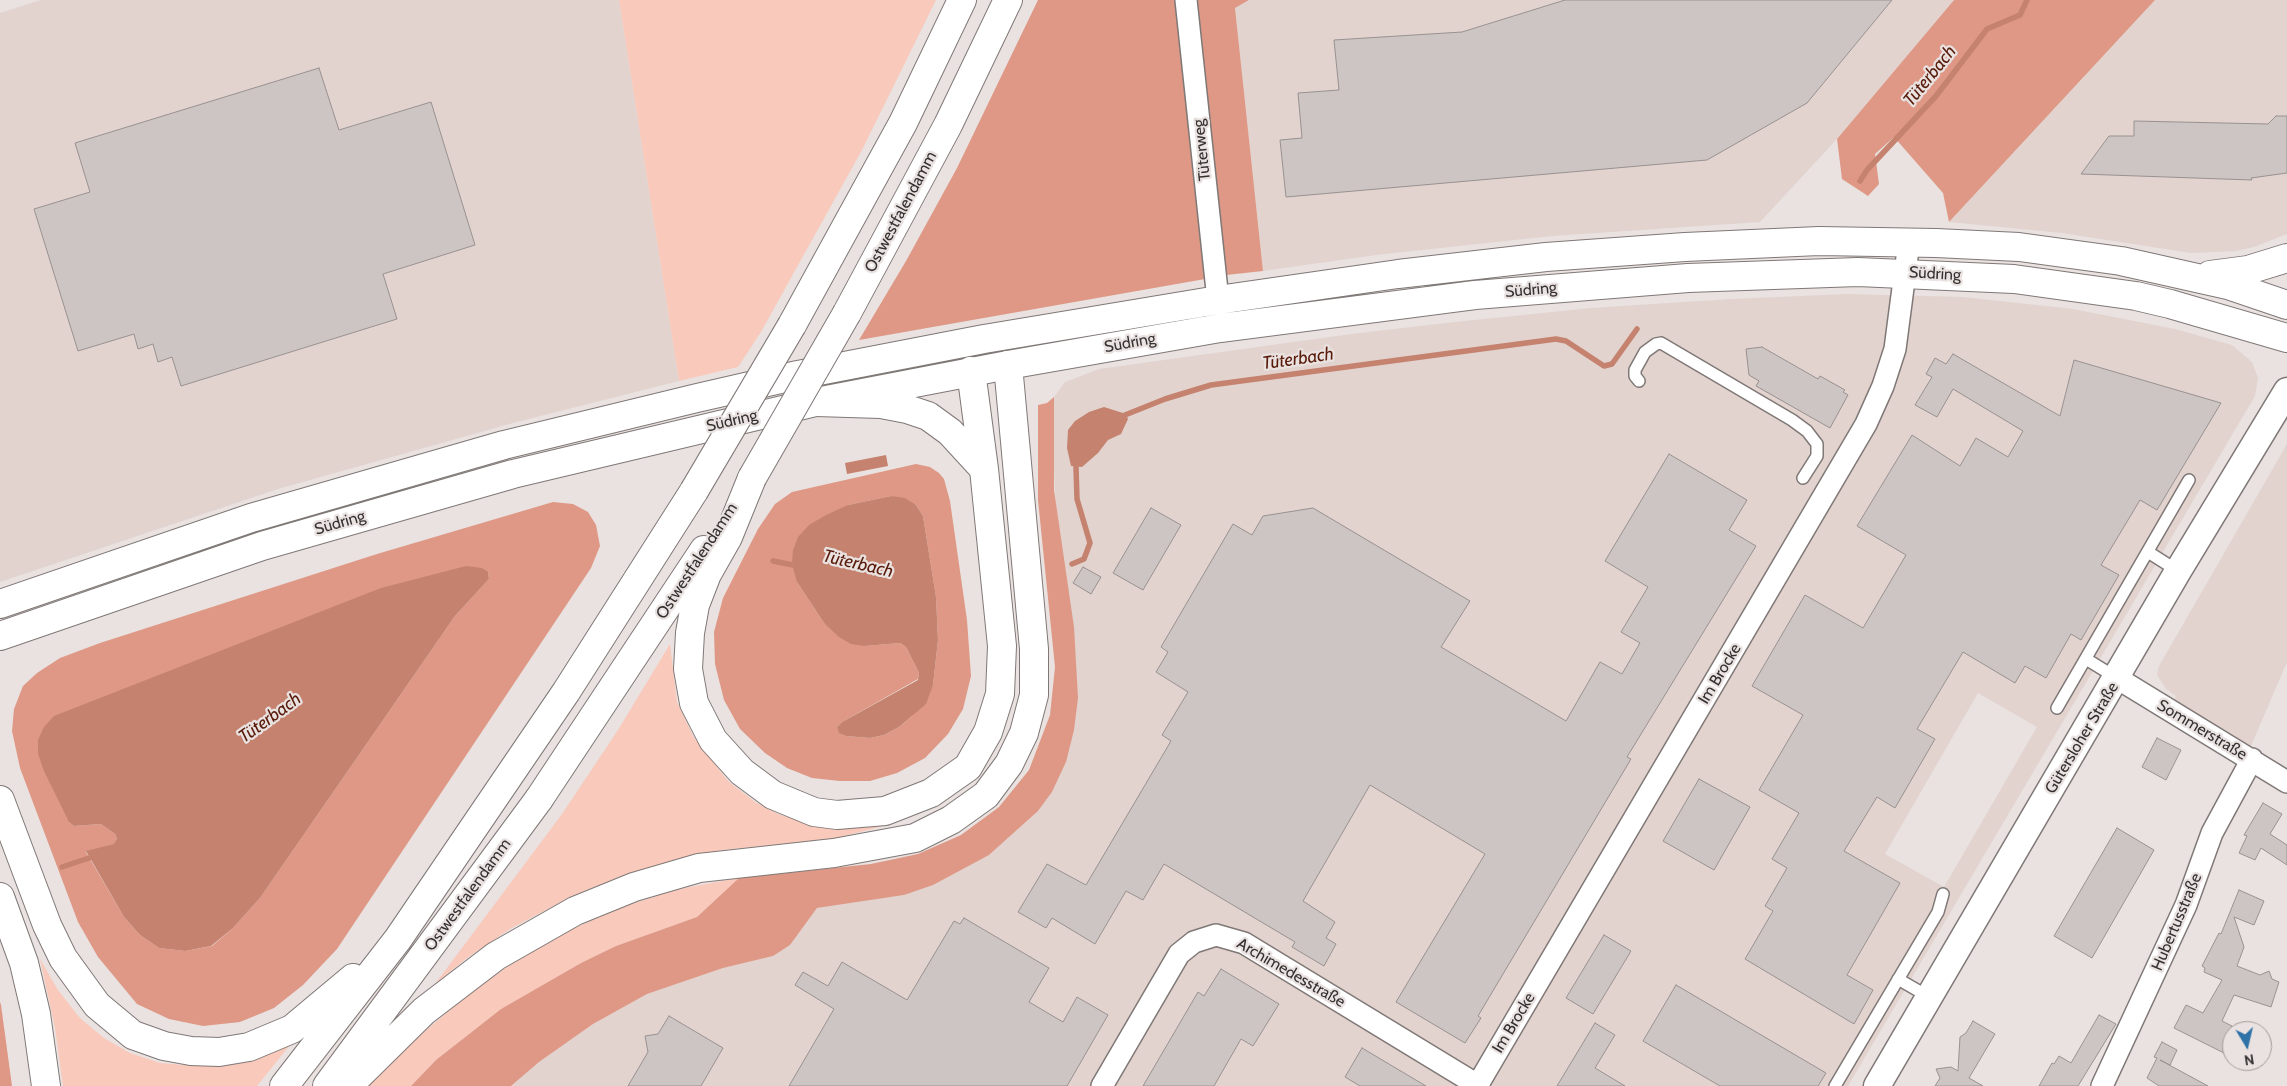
<!DOCTYPE html>
<meta charset="utf-8">
<style>
body{margin:0}
#map{position:relative;width:2287px;height:1086px;overflow:hidden;background:#e9e2e0;font-family:Cabin,sans-serif}
canvas{display:block}
.north{position:absolute;left:2222px;top:1021px;width:50px;height:50px;box-sizing:border-box;background:#e9e2e0;border:1px solid #a19b9a;border-radius:50%;rotate:171deg;font-size:14px;font-weight:700;line-height:20px;text-align:center;color:#343130}
.north::after{content:'';display:block;margin:auto;width:18px;height:22px;background:#2f72a8;clip-path:polygon(50% 0,100% 100%,50% 72%,0 100%)}
</style>
<div id="map">
<canvas width="2287" height="1086"></canvas>
<div class="north">N</div>
</div>
<script>
const context = document.querySelector('canvas').getContext('2d');
context.lineJoin = 'round';
function paint(path, color) { context.fillStyle = color; context.fill(path, 'evenodd'); }
const poly = rows => new Path2D(rows.map(r => 'M' + r).join(''));
function stroke(path, color, width, dash) { context.strokeStyle = color; context.lineWidth = width; context.lineCap = dash ? 'butt' : 'round'; context.setLineDash(dash || []); context.stroke(path); }
function write(font, color, halo, rows, align = 'center') {
  context.font = font + ' Cabin,sans-serif'; context.lineWidth = 4.5; context.setLineDash([]); context.textBaseline = 'middle'; context.strokeStyle = halo; context.fillStyle = color; for (const [text, x, y, turn = 0] of rows) {
    context.save(); context.translate(x, y); context.rotate((+turn || 0) * Math.PI / 180); context.textAlign = isNaN(turn) ? turn : align; if (halo) context.strokeText(text, 0, 0); context.fillText(text, 0, 0); context.restore();
  }
}
paint(poly([
 [41,0,619,0,679,381,513,423,278,489,0,582,0,13],
 [1249,0,1954,0,1837,139,1760,222,1552,236,1376,255,1263,271,1235,8],
 [2155,0,2287,0,2287,234,2254,247,2236,251,2191,253,2062,233,1949,222],
 [1847,294,1963,297,2073,309,2175,329,2232,345,2252,362,2258,378,2255,396,1848,1086,511,1086,539,1062,593,1024,647,994,723,968,773,956,790,945,817,908,904,895,989,855,1038,811,1052,792,1066,762,1053,444,1054,397,1065,382,1099,369,1351,334,1455,322,1591,308,1731,299],
 [1978,693,2037,727,1944,887,1885,854],
 [2287,444,2287,662,2251,746,2174,700,2176,696,2166,689,2157,675,2159,666]
]), '#e2d3ce');
paint(poly([
 [619,0,936,0,862,150,761,332,738,367,679,381],
 [670,644,677,702,693,736,728,781,755,802,778,814,803,822,832,826,888,825,832,839,722,850,630,873,574,895,510,929,467,958,435,984,562,814,618,730],
 [739,878,697,917,616,946,581,963,501,1009,436,1060,411,1086,367,1086,416,1039,451,1009,483,983,528,953,572,929,625,906,679,889],
 [40,959,58,990,80,1018,104,1038,130,1053,160,1063,195,1066,227,1065,265,1056,290,1045,257,1086,63,1086,55,1028]
]), '#f9c9bb');
paint(poly([
 [1038,0,1175,0,1205,279,859,340,906,261,957,168],
 [1195,0,1249,0,1235,8,1263,271,1226,275],
 [1954,0,2155,0,1949,222,1943,193,1894,137,1875,154,1879,184,1868,196,1842,179,1837,139],
 [1054,397,1054,490,1074,627,1078,698,1074,730,1066,762,1052,792,1038,811,989,855,933,885,904,895,817,908,790,945,773,956,723,968,647,994,593,1024,539,1062,511,1086,411,1086,436,1060,501,1009,581,963,616,946,697,917,739,878,871,864,918,854,961,835,999,807,1029,770,1050,715,1055,667,1038,500,1038,405,1047,403],
 [916,464,930,467,939,473,944,479,950,501,967,620,971,676,963,709,948,734,925,758,897,773,870,781,840,781,812,778,787,768,765,753,740,729,724,700,715,664,714,632,723,598,758,529,775,504,792,492],
 [891,496,916,505,923,516,936,597,938,640,933,685,912,716,899,727,884,735,870,738,846,736,840,733,837,727,842,722,918,679,919,673,906,647,900,643,865,646,824,623,797,582,848,505],
 [553,502,573,504,588,512,596,525,600,546,591,568,337,949,303,985,274,1008,240,1022,203,1026,169,1019,137,1004,98,957,78,922,20,768,12,731,14,709,23,686,37,673,60,658,100,643,377,554],
 [488,572,489,579,455,616,260,898,233,928,212,946,185,951,159,948,140,935,124,917,86,852,115,844,117,839,115,834,101,824,74,826,69,822],
 [0,1002,1,1005,12,1086,0,1086]
]), '#de9885');
paint(poly([
 [1104,407,1126,414,1128,419,1121,434,1108,440,1098,453,1082,467,1071,466,1067,448,1068,430,1075,421,1089,412],
 [886,455,888,466,847,474,845,463],
 [891,496,905,498,916,505,923,516,936,597,938,640,933,685,926,704,899,727,884,735,870,738,846,736,839,733,837,727,842,722,918,680,919,673,906,647,900,643,865,646,851,644,839,637,824,623,797,582,792,564,793,550,798,537,809,525,826,515,848,505],
 [466,566,482,568,488,572,489,579,455,616,260,898,233,928,211,946,185,951,159,948,140,935,124,917,86,851,114,844,117,839,115,834,101,824,74,826,69,822,44,771,38,754,38,740,44,727,54,716,381,588]
]), '#c5826f');
stroke(poly([
 [1860,181,1867,170,1936,96,1987,29,2020,15,2027,0],
 [1120,417,1165,399,1211,385,1556,339,1566,341,1604,366,1612,364,1637,329],
 [773,561,798,566],
 [1072,564,1084,559,1090,543,1077,499,1076,467,1078,460],
 [62,867,95,856]
]), '#c5826f', 5.5);
const building = poly([
 [1565,0,1892,0,1807,103,1707,160,1286,197,1280,140,1302,138,1298,93,1339,90,1334,40,1462,32,1565,0],
 [319,68,339,130,431,102,475,245,383,274,397,319,181,386,172,357,158,362,153,344,138,349,134,334,78,351,34,209,90,192,75,143,319,68],
 [2276,116,2287,116,2287,173,2251,178,2252,180,2081,174,2109,136,2134,136,2134,121,2268,124,2276,116],
 [1762,347,1818,379,1820,376,1845,390,1843,392,1848,395,1830,428,1756,386,1759,381,1749,375,1746,349,1762,347],
 [1953,354,2060,416,2074,360,2221,403,2157,510,2140,500,2101,565,2119,575,2081,640,2071,634,2046,678,2025,666,2015,683,1963,652,1917,729,1935,739,1895,808,1877,797,1844,851,1900,883,1847,975,1873,990,1854,1024,1745,959,1773,911,1765,906,1787,868,1772,859,1799,813,1759,790,1803,715,1752,686,1805,595,1863,628,1906,555,1857,526,1912,435,1960,466,1976,438,2008,457,2023,431,1953,389,1937,417,1915,405,1932,377,1926,374,1935,358,1946,364,1953,354],
 [1669,454,1747,500,1729,530,1756,546,1627,757,1631,759,1478,1016,1481,1018,1465,1043,1396,1002,1485,854,1370,785,1303,901,1335,922,1326,938,1336,944,1324,966,1292,947,1295,942,1164,864,1143,900,1126,891,1095,944,1052,918,1046,928,1018,912,1047,864,1086,885,1171,741,1162,735,1188,692,1156,672,1168,652,1161,647,1233,524,1252,535,1263,516,1313,508,1470,601,1441,647,1566,721,1600,662,1622,674,1640,643,1621,632,1648,587,1605,561,1669,454],
 [1151,508,1181,525,1143,590,1113,573,1151,508],
 [1083,567,1101,577,1091,594,1073,583,1083,567],
 [2157,738,2181,750,2166,780,2142,767,2157,738],
 [1699,779,1750,807,1714,870,1663,841,1699,779],
 [2263,803,2282,814,2270,834,2287,845,2287,865,2261,848,2255,860,2239,853,2247,836,2244,835,2263,803],
 [2117,828,2154,850,2092,958,2054,936,2117,828],
 [2239,890,2264,901,2254,925,2234,917,2244,947,2237,966,2260,975,2269,971,2272,979,2279,982,2271,1007,2234,995,2222,1021,2232,1026,2232,1057,2174,1028,2186,1005,2203,1013,2222,980,2204,972,2205,968,2202,966,2219,933,2221,934,2239,890],
 [964,918,1049,968,1029,1002,1063,1022,1077,997,1108,1015,1067,1086,789,1086,834,1009,795,985,803,972,828,986,842,962,907,1000,954,921,960,924,964,918],
 [1604,935,1631,951,1593,1014,1566,998,1604,935],
 [1221,969,1279,1004,1253,1046,1241,1039,1214,1086,1143,1086,1198,992,1204,996,1221,969],
 [1676,985,1826,1073,1818,1086,1720,1086,1643,1041,1676,985],
 [2099,1015,2116,1024,2078,1086,2039,1086,2052,1063,2054,1064,2059,1056,2071,1063,2099,1015],
 [669,1016,723,1048,701,1086,628,1086,648,1052,645,1036,658,1034,669,1016],
 [1973,1021,1995,1034,1969,1078,1983,1086,1935,1086,1940,1078,1936,1069,1951,1067,1958,1071,1960,1037,1966,1033,1973,1021],
 [1595,1023,1615,1035,1595,1068,1625,1086,1557,1086,1595,1023],
 [2162,1042,2177,1050,2170,1065,2160,1060,2208,1086,2159,1086,2147,1078,2157,1058,2154,1057,2162,1042],
 [1362,1048,1426,1086,1360,1086,1345,1077,1362,1048]
]);
paint(building, '#ccc5c3');
stroke(building, '#999290', 1);
const service = poly([
 [1639,381,1635,376,1635,370,1645,352,1656,344,1661,343,1792,420,1807,431,1817,444,1817,456,1803,478],
 [2148,552,2178,571],
 [2086,659,2117,678],
 [2057,708,2189,480],
 [1898,979,1929,997],
 [1835,1086,1938,912,1943,894]
]);
const minor = poly([
 [1186,0,1218,300],
 [2117,678,2287,782],
 [1102,1086,1179,954,1194,942,1216,935,1244,943,1479,1086],
 [1477,1086,1866,424,1883,386,1895,349,1909,242],
 [2102,1086,2186,905,2212,833,2252,759]
]);
const tertiary = poly([
 [1877,1086,2178,571,2287,391]
]);
const primary = poly([
 [2210,275,2248,270,2287,258],
 [0,604,251,518,504,445,697,398,798,375,984,339,1218,300,1398,274,1546,257,1685,247,1819,241,1936,243,2019,247,2121,261,2228,285,2287,305],
 [0,636,262,546,513,474,816,402,1008,365,1220,328,1475,295,1688,278,1858,272,2014,279,2136,296,2170,304,2287,338]
]);
const trunk = poly([
 [792,325,903,123,962,0],
 [0,800,47,925,63,958,97,1005,133,1035,164,1046,191,1051,219,1052,249,1047,292,1029,353,978],
 [0,897,24,963,36,1014,46,1086],
 [284,1086,398,939,566,692,694,491],
 [327,1086,539,799],
 [348,1086,424,1011,496,956,575,911,634,887,699,868,834,853,915,838,951,820,986,795,1009,764,1024,733,1034,695,1034,649,1008,365]
]);
const motorway = poly([
 [847,313,948,125,1008,0],
 [816,402,881,404,907,409,928,416,950,432,984,469],
 [752,478,728,537,707,574,695,605,690,633,688,669,694,703,713,740,742,772,773,795,814,812,837,815,885,811,931,793,968,767,988,732,1000,694,1002,646,984,469,971,371],
 [539,799,704,550]
]);
stroke(service, '#7f7876', 14);
stroke(minor, '#7f7876', 24);
stroke(tertiary, '#7f7876', 29);
stroke(primary, '#7f7876', 30);
stroke(trunk, '#7f7876', 30);
stroke(motorway, '#7f7876', 30);
stroke(service, '#fff', 11);
stroke(minor, '#fff', 21);
stroke(tertiary, '#fff', 26);
stroke(primary, '#fff', 28);
stroke(trunk, '#fff', 28);
stroke(motorway, '#fff', 28);
const trunkBridge = poly([
 [694,491,792,325]
]);
const motorwayBridge = poly([
 [752,478,847,313]
]);
stroke(trunkBridge, '#7f7876', 30, []);
stroke(motorwayBridge, '#7f7876', 30, []);
stroke(trunkBridge, '#fff', 28);
stroke(motorwayBridge, '#fff', 28);
write('16px', '#343130', '#e9e2e0', [
 ["Tüterweg",1202,150,-96],
 ["Ostwestfalendamm",901,212,-62],
 ["Südring",1935,274,3],
 ["Südring",1531,290,-5],
 ["Südring",1130,343,-10],
 ["Südring",732,421,-13],
 ["Südring",340,523,-16],
 ["Ostwestfalendamm",697,561,-57],
 ["Im Brocke",1720,674,-59],
 ["Sommerstraße",2202,730,31],
 ["Gütersloher Straße",2082,738,-59],
 ["Ostwestfalendamm",468,895,-54],
 ["Hubertusstraße",2177,922,-67],
 ["Archimedesstraße",1291,973,30],
 ["Im Brocke",1514,1023,-59]
]);
write('italic 18px', '#581a09', '#e9e2e0', [
 ["Tüterbach",1930,76,-51],
 ["Tüterbach",1298,359,-8],
 ["Tüterbach",858,564,13],
 ["Tüterbach",270,718,-36]
]);
</script>
